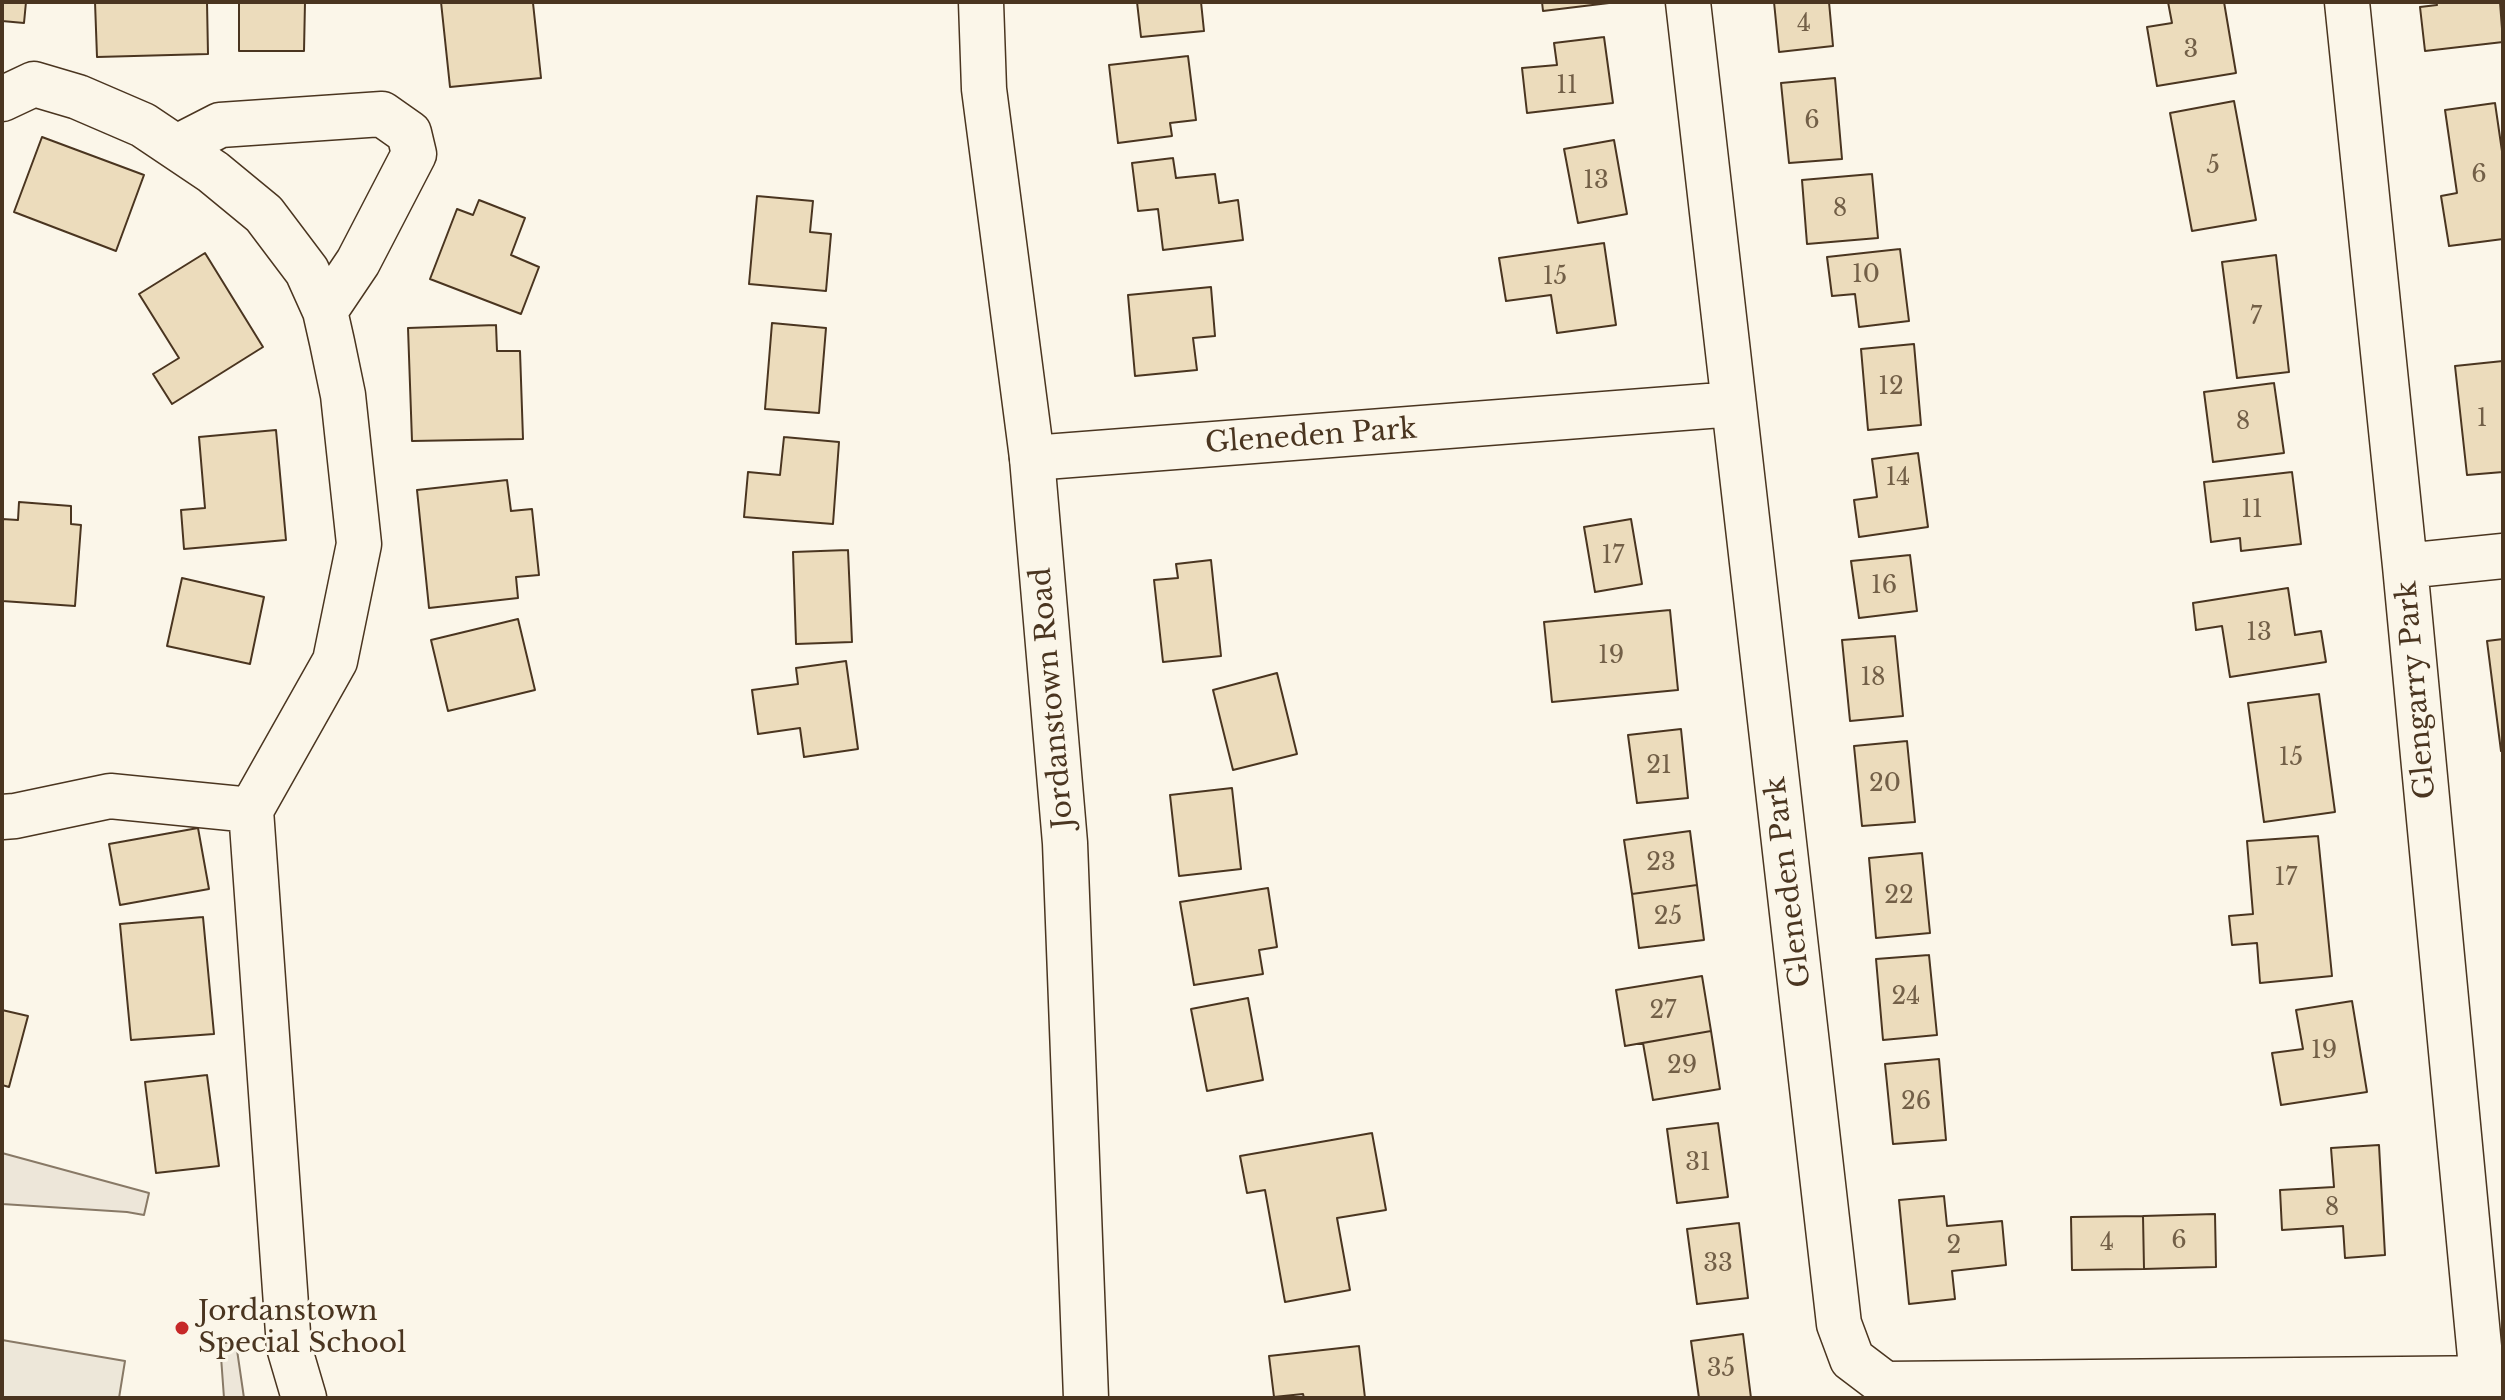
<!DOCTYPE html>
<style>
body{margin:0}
#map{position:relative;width:2505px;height:1400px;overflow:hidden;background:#fbf6e9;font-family:"Libre Baskerville",serif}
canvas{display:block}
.frame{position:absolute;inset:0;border:4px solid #4a3520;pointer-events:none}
</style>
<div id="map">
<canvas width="2505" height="1400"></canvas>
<div class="frame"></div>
</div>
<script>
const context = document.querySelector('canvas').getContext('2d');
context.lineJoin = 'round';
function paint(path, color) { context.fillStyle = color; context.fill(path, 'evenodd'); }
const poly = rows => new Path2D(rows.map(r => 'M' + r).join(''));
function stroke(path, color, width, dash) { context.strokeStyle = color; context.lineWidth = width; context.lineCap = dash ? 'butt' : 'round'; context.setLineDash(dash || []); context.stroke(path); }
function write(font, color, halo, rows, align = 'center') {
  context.font = font + ' "Libre Baskerville",serif'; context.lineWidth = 6; context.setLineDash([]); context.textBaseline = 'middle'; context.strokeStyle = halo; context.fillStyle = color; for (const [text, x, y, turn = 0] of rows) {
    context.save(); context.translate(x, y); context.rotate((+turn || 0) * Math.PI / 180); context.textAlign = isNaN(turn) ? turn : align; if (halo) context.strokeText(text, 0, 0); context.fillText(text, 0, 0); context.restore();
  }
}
const green = poly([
 [2,1153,149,1193,144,1215,127,1212,2,1204,2,1153],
 [220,1343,236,1343,244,1398,224,1398,220,1343]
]);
paint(green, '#ede6d9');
stroke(green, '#887966', 2);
const parking = poly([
 [2,1340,125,1361,119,1398,2,1398,2,1340]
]);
paint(parking, '#ede7d9');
stroke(parking, '#887966', 2);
const building = poly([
 [2,2,26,2,24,23,2,21,2,2],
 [95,2,207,2,208,54,97,57,95,2],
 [239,2,305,2,304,51,239,51,239,2],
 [441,2,548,2,533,3,541,78,450,87,441,2],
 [1137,2,1201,2,1204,31,1141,37,1137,2],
 [1542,2,1609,2,1609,3,1543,11,1542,2],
 [1774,2,1829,2,1833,46,1779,52,1774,2],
 [2168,2,2224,2,2236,73,2157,86,2147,27,2172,23,2168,2],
 [2436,2,2500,2,2503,42,2425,51,2420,7,2437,5,2436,2],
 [1604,37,1613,103,1527,113,1522,68,1557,65,1554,43,1604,37],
 [1188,56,1196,120,1170,123,1172,136,1118,143,1109,65,1188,56],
 [1835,78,1842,159,1789,163,1781,83,1835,78],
 [2234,101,2256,220,2192,231,2170,113,2234,101],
 [2495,103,2503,158,2503,239,2449,246,2441,196,2457,193,2445,110,2495,103],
 [42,137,144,175,116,251,14,212,42,137],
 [1614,140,1627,214,1578,223,1564,149,1614,140],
 [1173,158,1176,178,1215,174,1219,203,1238,200,1243,240,1163,250,1158,209,1138,211,1132,163,1173,158],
 [1872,174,1878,238,1807,244,1802,180,1872,174],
 [757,196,813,201,810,232,831,234,826,291,749,284,757,196],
 [479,200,525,218,511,255,539,267,521,314,430,279,457,209,473,215,479,200],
 [1604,243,1616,325,1557,333,1551,295,1506,301,1499,258,1604,243],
 [1900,249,1909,321,1859,327,1855,294,1832,296,1827,257,1900,249],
 [205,253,263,347,172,404,153,374,179,358,139,294,205,253],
 [2276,255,2289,372,2237,378,2222,262,2276,255],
 [1211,287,1215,336,1193,338,1197,370,1135,376,1128,295,1211,287],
 [772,323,826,328,819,413,765,409,772,323],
 [496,325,497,351,520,351,523,439,412,441,408,328,496,325],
 [1914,344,1921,425,1868,430,1861,349,1914,344],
 [2503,361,2503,472,2467,475,2455,366,2503,361],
 [2274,383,2284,453,2213,462,2204,392,2274,383],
 [276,430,286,540,184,549,181,510,205,508,199,437,276,430],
 [784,437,839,442,833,524,744,517,748,472,780,475,784,437],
 [1918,453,1928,527,1859,537,1854,500,1877,497,1872,459,1918,453],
 [2292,472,2301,544,2241,551,2240,538,2211,542,2204,482,2292,472],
 [507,480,511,511,532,509,539,575,516,577,518,598,429,608,417,490,507,480],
 [19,502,71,506,71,524,81,525,75,606,2,601,2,519,18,520,19,502],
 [1631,519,1642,584,1595,592,1584,527,1631,519],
 [848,550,852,642,796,644,793,552,848,550],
 [1910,555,1917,611,1859,618,1851,561,1910,555],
 [1211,560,1221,656,1163,662,1154,580,1178,578,1176,564,1211,560],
 [182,578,264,597,250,664,167,646,182,578],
 [2288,588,2295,635,2321,631,2326,662,2230,677,2222,626,2196,630,2193,603,2288,588],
 [1670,610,1678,690,1552,702,1544,622,1670,610],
 [518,619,535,690,448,711,431,640,518,619],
 [1895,636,1903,716,1850,721,1842,640,1895,636],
 [2503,639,2503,750,2501,751,2487,641,2503,639],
 [846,661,858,749,804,757,800,728,758,734,752,690,798,684,796,668,846,661],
 [1277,673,1297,754,1233,770,1213,690,1277,673],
 [2319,694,2335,812,2264,822,2248,703,2319,694],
 [1681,729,1688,798,1637,803,1628,735,1681,729],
 [1907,741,1915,822,1862,826,1854,746,1907,741],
 [1232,788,1241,869,1179,876,1170,795,1232,788],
 [198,828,209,889,120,905,109,844,198,828],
 [1690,831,1697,885,1632,894,1624,840,1690,831],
 [2318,836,2332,976,2260,983,2257,943,2232,945,2229,916,2253,914,2247,841,2318,836],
 [1922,853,1930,933,1876,938,1869,858,1922,853],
 [1697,885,1704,940,1639,948,1632,894,1697,885],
 [1268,888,1277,947,1259,950,1263,974,1194,985,1180,902,1268,888],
 [203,917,214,1034,131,1040,120,924,203,917],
 [1929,955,1937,1035,1883,1040,1876,959,1929,955],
 [1702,976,1711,1031,1625,1046,1616,990,1702,976],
 [1248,998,1263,1080,1207,1091,1191,1009,1248,998],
 [2352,1001,2367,1092,2281,1105,2272,1053,2303,1049,2296,1010,2352,1001],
 [2,1010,28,1016,9,1087,2,1085,2,1010],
 [1711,1031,1720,1089,1653,1100,1643,1043,1711,1031],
 [1939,1059,1946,1140,1893,1144,1885,1064,1939,1059],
 [207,1075,219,1166,156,1173,145,1082,207,1075],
 [1718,1123,1728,1197,1677,1203,1667,1129,1718,1123],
 [1372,1133,1386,1210,1337,1218,1350,1290,1285,1302,1265,1190,1247,1193,1240,1156,1372,1133],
 [2379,1145,2385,1255,2345,1258,2343,1226,2282,1230,2280,1190,2334,1187,2331,1148,2379,1145],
 [1944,1196,1947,1226,2002,1221,2006,1265,1952,1271,1955,1299,1909,1304,1899,1200,1944,1196],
 [2215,1214,2216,1267,2144,1269,2143,1216,2215,1214],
 [2143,1216,2144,1269,2072,1270,2071,1217,2143,1216],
 [1739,1223,1748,1298,1697,1304,1687,1229,1739,1223],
 [1743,1334,1751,1398,1699,1398,1691,1341,1743,1334],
 [1359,1346,1365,1398,1304,1398,1303,1394,1274,1397,1269,1356,1359,1346]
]);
paint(building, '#ecdcbc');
stroke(building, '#4a3520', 2);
const street = poly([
 [1688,2,1839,1324,1852,1359,1885,1384,2503,1378],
 [2347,2,2405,566,2482,1378],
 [2,99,34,84,78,97,143,125,213,172,264,214,307,271,325,311,332,342,343,395,359,544,335,661,251,810,289,1347,304,1398],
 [177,147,220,125,382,114,409,133,414,154,358,262,325,311],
 [1032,458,1734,404],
 [2405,566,2503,556],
 [2,817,15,816,110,796,251,810]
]);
const secondary = poly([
 [981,2,984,89,1032,458,1065,843,1086,1398]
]);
stroke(street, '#4a3520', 47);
stroke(secondary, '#4a3520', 47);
stroke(street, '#fbf6e9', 44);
stroke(secondary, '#fbf6e9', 44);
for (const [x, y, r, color] of [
 [182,1328,8,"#c62828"]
]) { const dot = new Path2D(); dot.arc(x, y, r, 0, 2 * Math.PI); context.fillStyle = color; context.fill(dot); stroke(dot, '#fbf6e9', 3); }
write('24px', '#725f47', null, [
 ["4",1804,24],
 ["3",2191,50],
 ["11",1567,86],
 ["6",1812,121],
 ["5",2213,166],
 ["6",2479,175],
 ["13",1596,181],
 ["8",1840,209],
 ["10",1866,275],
 ["15",1555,277],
 ["7",2256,317],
 ["12",1891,387],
 ["1",2482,419],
 ["8",2243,422],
 ["14",1898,478],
 ["11",2252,510],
 ["17",1613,556],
 ["16",1884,586],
 ["13",2259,633],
 ["19",1611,656],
 ["18",1873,678],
 ["15",2291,758],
 ["21",1659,766],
 ["20",1885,784],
 ["23",1661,863],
 ["17",2286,878],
 ["22",1899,896],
 ["25",1668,917],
 ["24",1906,997],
 ["27",1663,1011],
 ["19",2324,1051],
 ["29",1682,1066],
 ["26",1916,1102],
 ["31",1698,1163],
 ["8",2332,1208],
 ["6",2179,1241],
 ["4",2107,1243],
 ["2",1954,1246],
 ["33",1718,1264],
 ["35",1721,1369]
]);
write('28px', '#4a3520', '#fbf6e9', [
 ["Gleneden Park",1311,437,-4],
 ["Glengarry Park",2417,690,-95],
 ["Jordanstown Road",1053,698,-95],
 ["Gleneden Park",1789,882,-97]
]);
write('28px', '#4a3520', '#fbf6e9', [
 ["Jordanstown",198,1312],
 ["Special School",198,1344]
], 'left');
</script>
